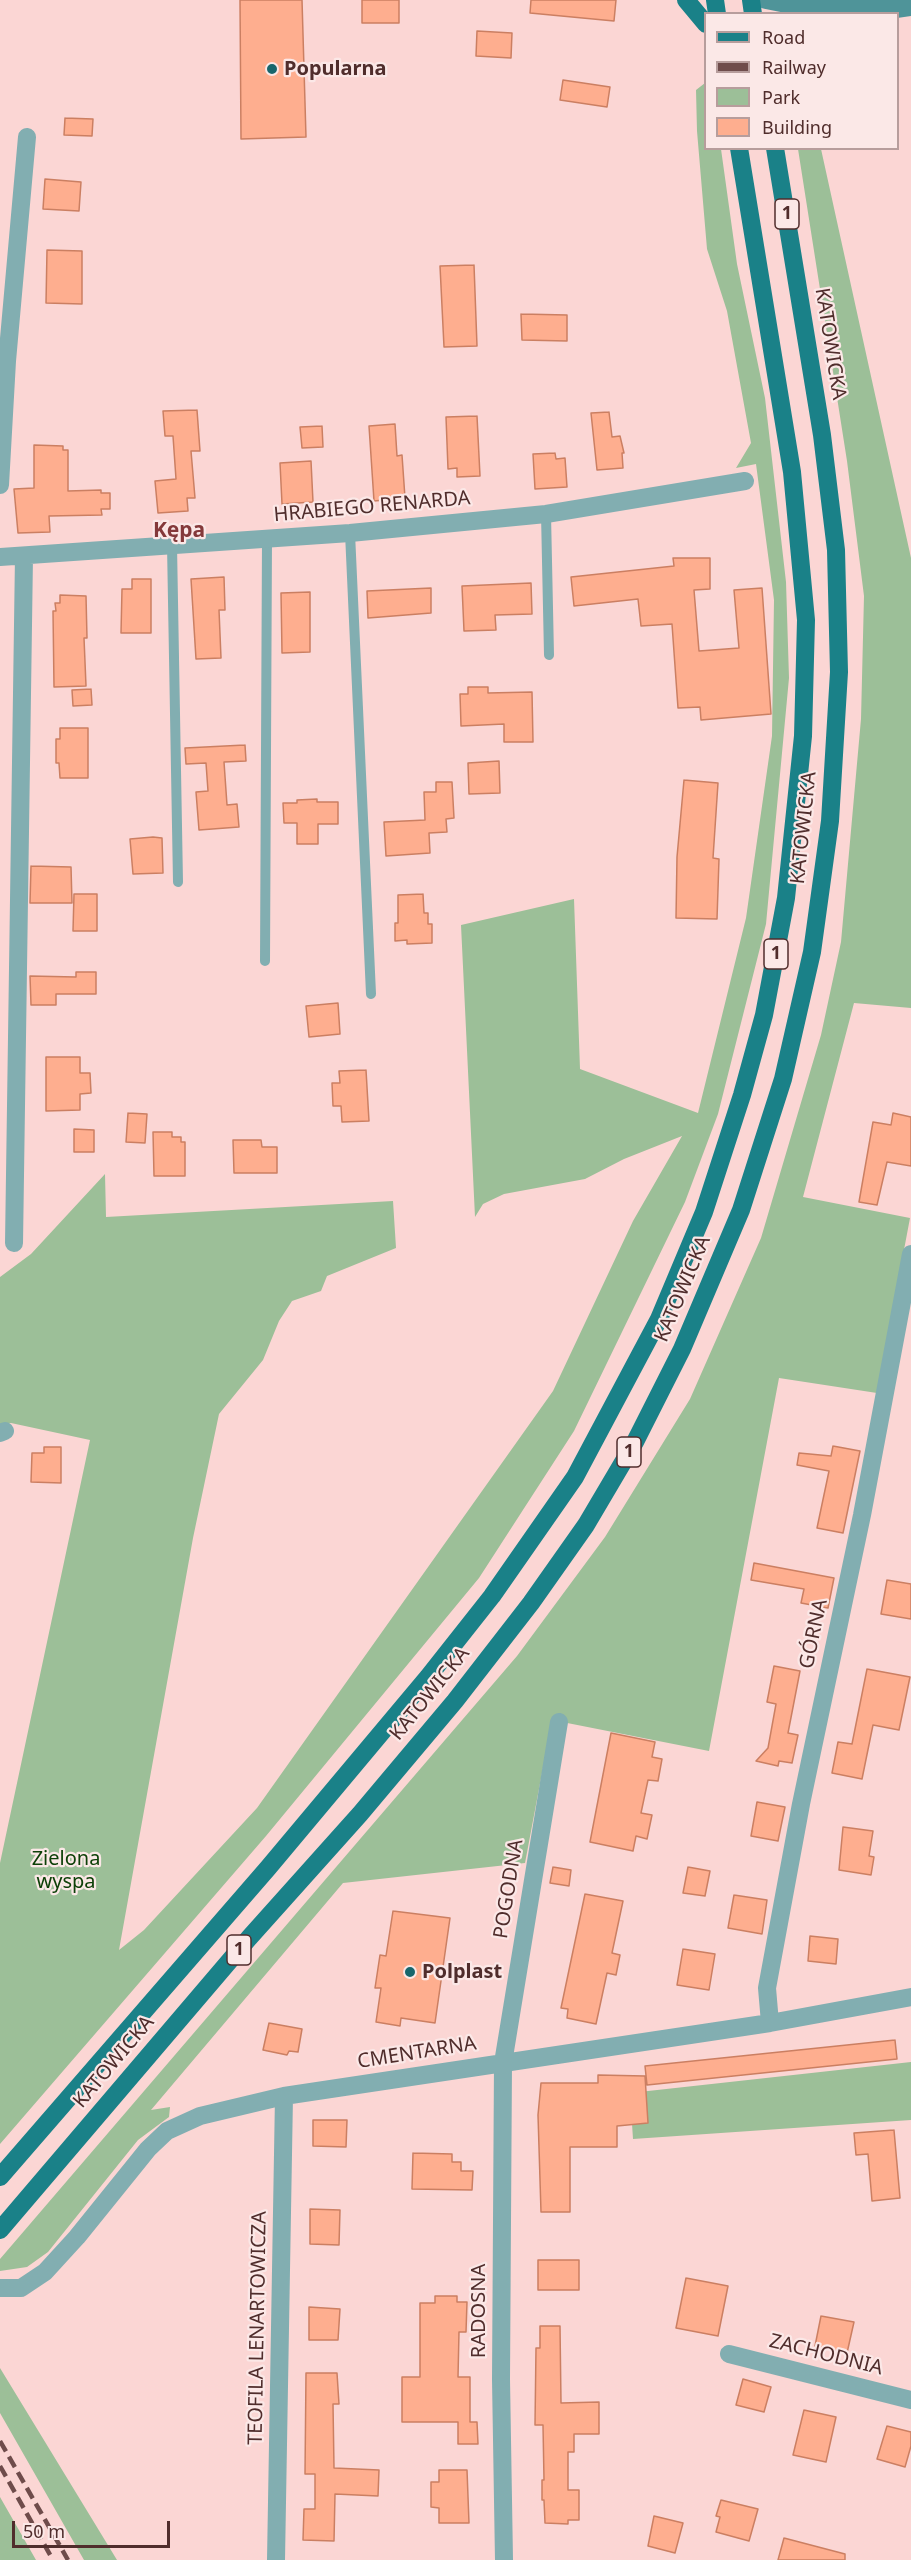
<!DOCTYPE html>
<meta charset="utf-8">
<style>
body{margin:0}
#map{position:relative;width:911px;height:2560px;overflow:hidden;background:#fbd6d4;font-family:"Noto Sans",sans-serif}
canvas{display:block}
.legend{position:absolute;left:704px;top:12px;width:195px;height:138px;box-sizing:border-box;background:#fbe8e7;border:2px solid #b79d9c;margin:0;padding:8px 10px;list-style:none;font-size:18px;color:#502d2c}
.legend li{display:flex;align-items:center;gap:12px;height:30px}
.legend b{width:30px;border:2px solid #b79d9c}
.scale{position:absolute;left:12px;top:2521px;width:158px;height:27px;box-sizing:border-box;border:3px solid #502d2c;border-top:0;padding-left:8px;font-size:18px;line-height:21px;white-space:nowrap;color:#502d2c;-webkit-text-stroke:4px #fbe8e7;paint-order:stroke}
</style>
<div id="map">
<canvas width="911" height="2560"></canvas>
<ul class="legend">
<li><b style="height:8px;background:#1a8188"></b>Road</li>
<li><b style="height:8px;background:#6f4c4b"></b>Railway</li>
<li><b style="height:16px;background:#9cbf98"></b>Park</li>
<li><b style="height:16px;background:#feae8f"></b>Building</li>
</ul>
<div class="scale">50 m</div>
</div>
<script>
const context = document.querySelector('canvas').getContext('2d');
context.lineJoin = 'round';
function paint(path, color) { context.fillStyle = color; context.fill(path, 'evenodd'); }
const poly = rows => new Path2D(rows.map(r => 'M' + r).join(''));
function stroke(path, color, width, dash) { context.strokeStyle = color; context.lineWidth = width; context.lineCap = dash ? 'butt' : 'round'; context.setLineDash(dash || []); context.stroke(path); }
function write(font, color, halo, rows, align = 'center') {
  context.font = font + ' "Noto Sans",sans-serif'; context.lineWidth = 4.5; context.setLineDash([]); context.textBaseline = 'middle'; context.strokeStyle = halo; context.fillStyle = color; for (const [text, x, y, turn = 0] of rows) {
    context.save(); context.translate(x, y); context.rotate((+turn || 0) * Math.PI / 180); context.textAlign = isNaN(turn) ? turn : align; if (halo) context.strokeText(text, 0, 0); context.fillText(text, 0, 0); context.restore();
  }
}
paint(poly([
 [705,83,706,148,721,149,737,264,765,398,786,582,789,678,766,924,718,1114,685,1202,574,1431,479,1578,266,1836,0,2144,0,1863,90,1440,11,1423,0,1426,0,1277,31,1254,105,1174,106,1217,393,1201,396,1248,327,1276,321,1291,292,1301,279,1321,263,1360,219,1414,193,1538,119,1950,144,1930,257,1808,553,1391,633,1221,682,1136,624,1159,585,1179,504,1194,483,1204,475,1217,461,925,574,899,580,1069,698,1113,746,918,772,736,774,600,756,464,736,468,751,443,727,311,707,249,697,131,696,90],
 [798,149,821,149,911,558,911,1008,854,1003,803,1197,910,1218,877,1393,779,1378,709,1751,552,1720,525,1863,343,1883,151,2110,170,2107,169,2117,138,2140,48,2252,27,2267,0,2271,0,2259,517,1656,605,1537,690,1399,761,1238,821,1035,841,942,861,719,864,596,847,461],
 [911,2062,911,2120,633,2139,630,2093],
 [0,2368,117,2560,84,2560,0,2413],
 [0,2497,36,2560,0,2560]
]), '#9cbf98');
const building = poly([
 [240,0,302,0,306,137,241,139,240,0],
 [362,0,399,0,399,23,362,23,362,0],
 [531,0,616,0,614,21,530,13,531,0],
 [477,31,512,33,511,58,476,56,477,31],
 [563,80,610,87,607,107,560,100,563,80],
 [65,118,93,119,92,136,64,135,65,118],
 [45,179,81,182,79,211,43,209,45,179],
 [47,250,82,251,82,304,46,303,47,250],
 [474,265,477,346,444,347,440,266,474,265],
 [521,314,567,315,567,341,522,340,521,314],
 [197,410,200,451,191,451,195,498,187,498,188,511,158,513,155,481,176,479,173,436,165,436,163,411,197,410],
 [609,412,612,437,620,436,624,453,622,453,623,468,597,470,591,413,609,412],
 [477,416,480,476,457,477,457,468,448,469,446,417,477,416],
 [395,424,397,456,402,455,405,498,374,501,369,426,395,424],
 [322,426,323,447,302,448,300,427,322,426],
 [34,445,63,446,63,450,68,450,68,491,101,490,101,493,110,493,110,509,101,509,102,515,49,516,50,532,18,533,14,489,34,488,34,445],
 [555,453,556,459,565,458,567,487,535,489,533,454,555,453],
 [311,461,313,502,282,504,280,463,311,461],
 [673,558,710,558,710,589,694,590,699,651,739,648,734,590,762,588,771,714,701,720,700,707,678,708,672,624,641,626,638,599,574,606,571,577,674,566,673,558],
 [224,577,225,610,219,610,221,658,196,659,191,579,224,577],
 [132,579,151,579,151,633,121,633,122,589,132,589,132,579],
 [531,583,532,614,495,615,496,630,464,631,462,586,531,583],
 [431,588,431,613,368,618,367,591,431,588],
 [310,592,310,652,282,653,281,593,310,592],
 [60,595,86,596,87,638,84,638,86,686,54,687,53,611,56,611,55,603,60,603,60,595],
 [468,687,488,687,488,693,532,692,533,742,504,742,504,724,461,726,460,694,468,694,468,687],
 [91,689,92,705,73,706,72,690,91,689],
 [60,728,88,728,88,778,60,778,59,763,56,763,56,739,60,739,60,728],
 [245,745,246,761,224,762,227,805,237,804,239,827,199,830,196,792,208,791,206,763,186,764,185,748,245,745],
 [499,761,500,793,469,794,468,763,499,761],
 [684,780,718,783,713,858,719,859,717,919,676,918,677,857,684,780],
 [436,782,452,782,454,818,446,819,447,832,429,833,430,853,386,856,384,822,425,820,424,792,436,792,436,782],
 [317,799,317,802,338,802,338,824,318,824,318,844,297,844,297,823,284,823,283,803,297,803,297,800,317,799],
 [153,837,162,838,163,873,133,874,130,839,153,837],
 [31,866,71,867,72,903,30,903,31,866],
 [74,894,97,894,97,931,73,931,74,894],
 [423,894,424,913,428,913,428,924,432,924,432,943,407,944,407,940,395,941,395,923,398,923,398,895,423,894],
 [76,972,96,972,96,994,56,994,56,1005,31,1005,30,976,76,977,76,972],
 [338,1003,340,1034,309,1037,306,1006,338,1003],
 [46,1057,80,1057,80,1073,90,1073,91,1093,80,1094,80,1110,46,1111,46,1057],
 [366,1070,369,1121,342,1122,341,1106,333,1106,332,1083,340,1083,339,1071,366,1070],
 [128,1113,147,1114,145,1143,126,1142,128,1113],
 [893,1113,911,1117,911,1166,887,1162,877,1205,859,1202,873,1122,891,1125,893,1113],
 [74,1129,94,1130,94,1152,74,1152,74,1129],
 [153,1132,172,1132,172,1137,181,1137,181,1142,185,1142,185,1176,154,1176,153,1132],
 [233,1140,261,1140,262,1147,277,1147,277,1173,234,1173,233,1140],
 [833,1446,860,1451,843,1533,817,1528,829,1471,797,1465,799,1453,831,1456,833,1446],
 [44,1447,61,1447,61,1483,31,1482,32,1453,44,1453,44,1447],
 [754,1563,834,1578,828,1608,801,1603,804,1589,751,1580,754,1563],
 [887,1580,911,1584,911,1619,881,1614,887,1580],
 [774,1666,800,1671,788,1733,798,1735,792,1763,779,1761,778,1766,756,1761,768,1748,776,1704,767,1702,774,1666],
 [867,1669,910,1677,899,1730,873,1725,862,1779,832,1773,838,1742,852,1744,867,1669],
 [611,1733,655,1742,652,1757,662,1759,658,1781,648,1780,641,1813,652,1815,647,1839,636,1836,633,1851,590,1842,611,1733],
 [757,1802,785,1807,778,1841,751,1836,757,1802],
 [843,1827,873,1831,869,1856,874,1857,871,1875,839,1870,843,1827],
 [553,1867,571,1870,569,1886,550,1883,553,1867],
 [688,1867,710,1871,705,1896,683,1893,688,1867],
 [585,1894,623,1901,612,1953,620,1955,616,1975,607,1973,596,2024,567,2018,568,2009,561,2008,585,1894],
 [734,1895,767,1900,762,1934,728,1928,734,1895],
 [393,1911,450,1918,435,2023,401,2018,400,2026,376,2022,381,1988,375,1988,380,1955,386,1956,393,1911],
 [810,1936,838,1939,836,1964,808,1961,810,1936],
 [683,1949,715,1954,709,1990,677,1985,683,1949],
 [269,2023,302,2029,298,2052,289,2051,287,2055,263,2050,269,2023],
 [895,2040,897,2059,647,2085,645,2066,895,2040],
 [598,2075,645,2076,648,2123,617,2126,617,2147,570,2147,570,2212,541,2212,538,2115,541,2083,598,2083,598,2075],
 [313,2120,347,2120,346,2147,313,2146,313,2120],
 [894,2130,900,2198,872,2201,868,2154,856,2155,854,2133,894,2130],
 [413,2153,452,2154,452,2162,461,2162,461,2171,473,2171,472,2190,412,2189,413,2153],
 [310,2209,340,2210,339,2245,310,2244,310,2209],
 [538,2260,579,2260,579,2290,538,2290,538,2260],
 [686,2278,728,2286,718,2336,676,2328,686,2278],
 [435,2296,457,2296,457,2302,467,2302,466,2332,459,2332,458,2377,470,2377,470,2422,477,2422,478,2444,458,2444,458,2422,402,2422,402,2377,420,2377,420,2303,435,2303,435,2296],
 [309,2307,340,2309,338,2340,309,2340,309,2307],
 [821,2316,854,2322,847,2353,815,2346,821,2316],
 [540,2326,560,2326,561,2403,599,2402,599,2434,574,2434,574,2452,568,2452,568,2490,579,2490,579,2520,568,2520,568,2524,545,2523,544,2500,542,2500,542,2480,544,2480,543,2425,535,2425,536,2348,540,2348,540,2326],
 [306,2373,337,2373,339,2404,333,2404,334,2468,379,2470,378,2496,335,2494,334,2541,303,2540,304,2509,315,2509,315,2474,305,2474,306,2373],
 [743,2379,771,2387,764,2412,736,2405,743,2379],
 [804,2410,836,2417,826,2462,793,2455,804,2410],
 [887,2426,911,2432,911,2446,905,2467,877,2459,887,2426],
 [439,2470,467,2470,469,2523,439,2523,439,2508,431,2507,431,2482,439,2482,439,2470],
 [721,2500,758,2509,749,2541,716,2532,720,2517,716,2516,721,2500],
 [654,2516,683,2523,675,2553,648,2546,654,2516],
 [784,2538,845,2554,845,2560,778,2560,784,2538]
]);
paint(building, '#feae8f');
stroke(building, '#cb7f62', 1.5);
stroke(poly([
 [546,514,549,655],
 [350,533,371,994],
 [172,545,178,882],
 [265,961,267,539]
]), '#82aeb1', 10);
stroke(poly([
 [0,485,7,361,27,137],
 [0,557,350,533,546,514,745,481],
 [14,1243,24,556],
 [0,1433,5,1431],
 [770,2023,767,1988,801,1804,862,1515,911,1254],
 [0,2288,21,2288,45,2272,77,2237,148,2149,167,2131,200,2116,284,2096,770,2023,911,1997],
 [729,2354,911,2400],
 [276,2560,284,2096],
 [504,2560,501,2379,503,2063,559,1722]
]), '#82aeb1', 18);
stroke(poly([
 [766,0,801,7,896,9,911,7]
]), '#4f9499', 18);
stroke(poly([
 [686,0,706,24],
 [715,0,717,14],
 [751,0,753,14],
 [0,2177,268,1868,428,1677,492,1596,575,1477,659,1319,704,1212,742,1095,764,1015,786,898,803,736,806,620,792,472,739,148],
 [0,2230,249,1938,360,1814,455,1701,531,1603,586,1525,635,1442,682,1349,741,1210,783,1079,812,952,830,821,839,672,836,550,822,435,775,148]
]), '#1a8188', 18);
stroke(poly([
 [0,2441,68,2560],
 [0,2466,53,2560]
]), '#6f4c4b', 4.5, [12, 6]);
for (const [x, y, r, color] of [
 [272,69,6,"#18666c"],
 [410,1972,6,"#18666c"]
]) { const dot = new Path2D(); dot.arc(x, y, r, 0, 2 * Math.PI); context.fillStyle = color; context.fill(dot); stroke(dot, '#fbe8e7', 2); }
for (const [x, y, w] of [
 [787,214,24],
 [776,954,24],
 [629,1452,24],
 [239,1950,24]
]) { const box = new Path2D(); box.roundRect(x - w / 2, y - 15, w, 30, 4.5); context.fillStyle = '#fbe8e7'; context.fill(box); stroke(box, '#502d2c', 1.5); }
write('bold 18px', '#502d2c', null, [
 ["1",787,214],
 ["1",776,954],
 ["1",629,1452],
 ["1",239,1950]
]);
write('bold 20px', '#502d2c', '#fbe8e7', [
 ["Popularna",284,69],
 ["Polplast",422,1972]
], 'left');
write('20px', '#502d2c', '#fbe8e7', [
 ["KATOWICKA",830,344,81],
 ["HRABIEGO RENARDA",372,507,-5],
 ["KATOWICKA",804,828,-84],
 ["KATOWICKA",683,1289,-67],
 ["GÓRNA",814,1634,-78],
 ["KATOWICKA",430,1694,-51],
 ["POGODNA",509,1889,-81],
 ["CMENTARNA",417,2053,-9],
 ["KATOWICKA",114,2062,-50],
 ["RADOSNA",479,2311,-90],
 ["TEOFILA LENARTOWICZA",258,2328,-89],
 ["ZACHODNIA",826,2355,14]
]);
write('20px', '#0d4108', '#fbe8e7', [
 ["Zielona",66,1859],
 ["wyspa",66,1882]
]);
write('bold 21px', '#84393a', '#fbe8e7', [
 ["Kępa",179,531]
]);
</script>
